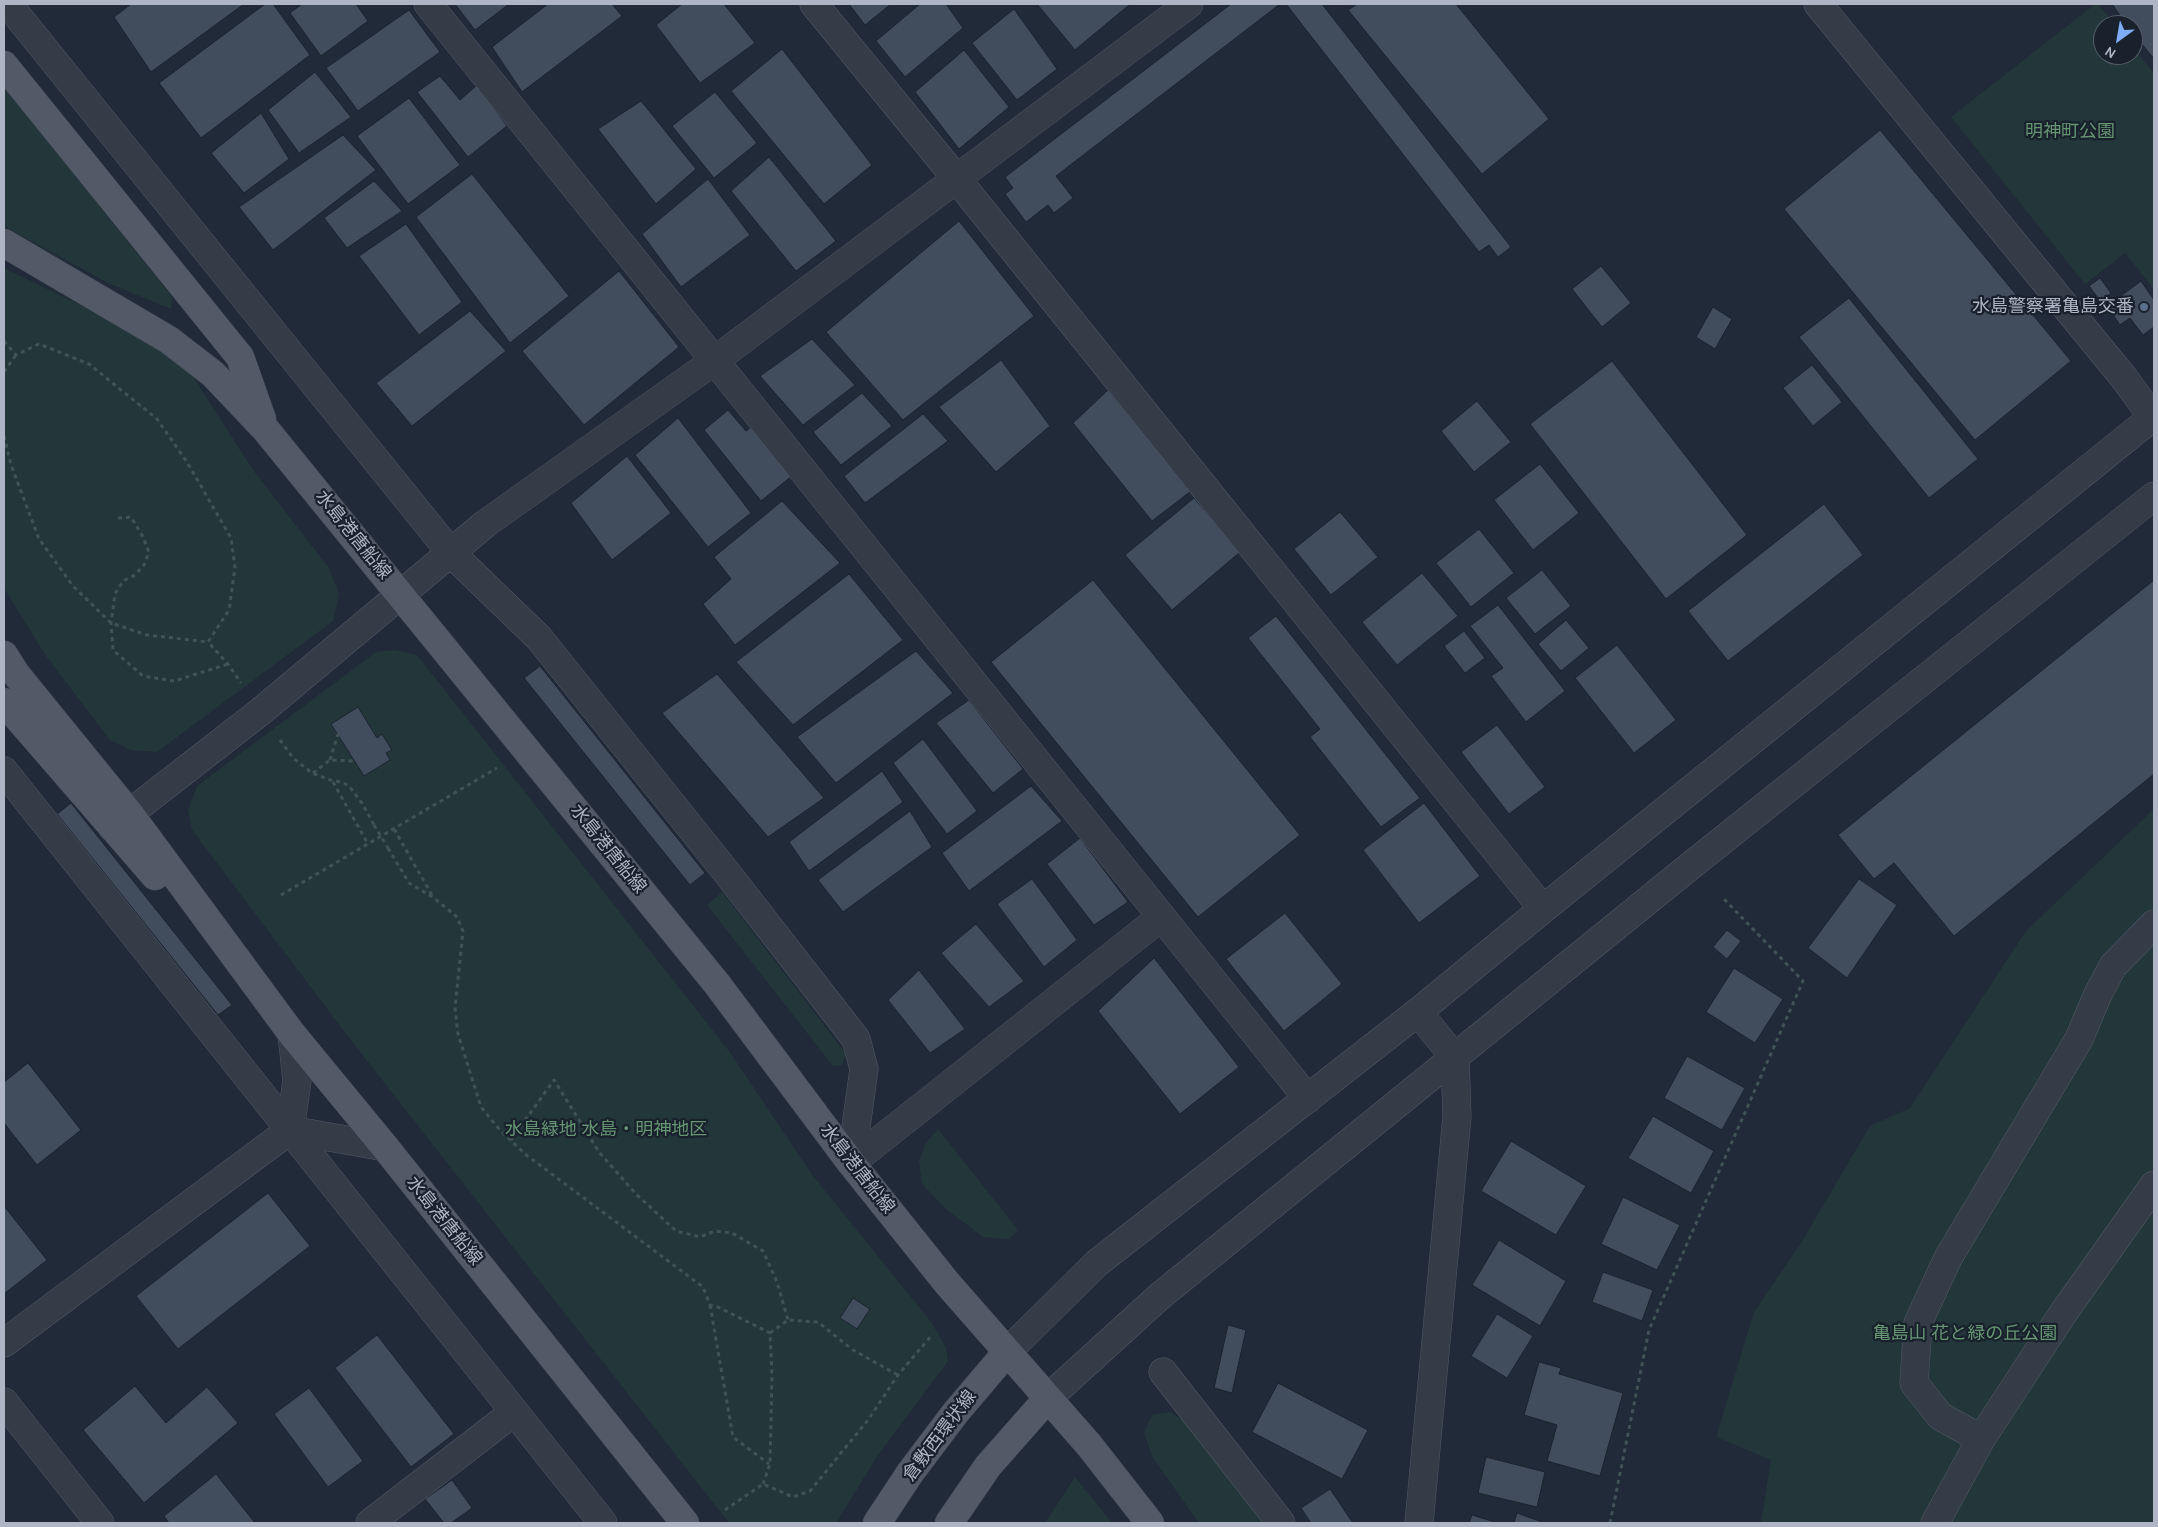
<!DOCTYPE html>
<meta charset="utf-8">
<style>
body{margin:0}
#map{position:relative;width:2158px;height:1527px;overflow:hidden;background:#202a38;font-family:Karla,sans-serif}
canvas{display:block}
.frame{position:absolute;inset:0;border:5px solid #aeb6c5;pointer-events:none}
.north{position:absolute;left:2093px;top:15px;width:50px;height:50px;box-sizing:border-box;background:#19212d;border:1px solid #555d6a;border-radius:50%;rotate:212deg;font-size:14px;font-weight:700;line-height:20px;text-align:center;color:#aeb6c5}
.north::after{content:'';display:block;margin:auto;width:18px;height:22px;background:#80abf7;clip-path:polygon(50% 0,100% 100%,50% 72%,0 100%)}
</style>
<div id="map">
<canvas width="2158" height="1527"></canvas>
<div class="frame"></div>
<div class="north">N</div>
</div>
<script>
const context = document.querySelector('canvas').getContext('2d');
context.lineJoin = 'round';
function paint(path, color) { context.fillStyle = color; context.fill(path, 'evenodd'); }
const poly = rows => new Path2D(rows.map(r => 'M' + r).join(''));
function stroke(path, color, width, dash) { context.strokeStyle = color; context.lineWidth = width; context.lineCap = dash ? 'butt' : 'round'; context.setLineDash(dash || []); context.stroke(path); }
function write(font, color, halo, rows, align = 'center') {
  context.font = font + ' Karla,"Noto Sans JP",sans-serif'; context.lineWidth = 4.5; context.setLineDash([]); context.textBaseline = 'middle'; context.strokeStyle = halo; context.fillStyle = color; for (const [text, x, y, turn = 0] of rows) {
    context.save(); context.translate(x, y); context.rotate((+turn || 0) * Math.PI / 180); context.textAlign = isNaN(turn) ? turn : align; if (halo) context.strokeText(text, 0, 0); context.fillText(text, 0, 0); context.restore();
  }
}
paint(poly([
 [2095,4,2098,4,2115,25,2103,25,2103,55,2133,55,2133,47,2154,74,2154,289,2125,253,2085,284,1951,117],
 [4,87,172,297,171,309,108,283,4,226],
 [4,268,134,331,190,372,253,470,329,568,339,594,333,621,157,752,131,750,110,740,46,656,4,588],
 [395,650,417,655,729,1051,813,1176,932,1323,946,1348,948,1361,878,1455,836,1523,729,1523,347,1035,192,830,188,810,197,786,376,652],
 [2154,809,2154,1523,1761,1523,1771,1460,1716,1437,1754,1312,1801,1243,1870,1126,1910,1108,2026,931],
 [722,892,846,1054,842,1065,833,1066,707,905],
 [938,1129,1018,1230,1009,1239,983,1237,946,1209,922,1184,919,1160,926,1143],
 [1170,1412,1188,1423,1265,1523,1199,1523,1153,1458,1144,1433,1152,1415],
 [1075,1477,1112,1523,1045,1523]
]), '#23373a');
const building = poly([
 [131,4,244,4,151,72,114,17,131,4],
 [265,4,273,4,310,55,201,138,159,83,265,4],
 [302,4,356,4,368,21,321,56,290,13,302,4],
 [455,4,509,4,475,30,455,4],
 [548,4,612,4,622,16,522,92,492,47,548,4],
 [682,4,724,4,755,43,700,83,656,25,682,4],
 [849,4,891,4,865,25,849,4],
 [920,4,946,4,963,28,905,77,876,41,920,4],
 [1037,4,1129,4,1129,5,1075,50,1037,4],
 [1231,4,1280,4,1056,176,1073,198,1054,213,1048,205,1026,222,1005,194,1013,188,1005,177,1231,4],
 [1286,4,1322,4,1511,247,1498,257,1489,245,1479,252,1286,4],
 [1357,4,1456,4,1549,119,1482,174,1348,10,1357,4],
 [2112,4,2154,4,2154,59,2133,33,2133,25,2127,25,2112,4],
 [1014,9,1057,69,1017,100,972,43,1014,9],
 [409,10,440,52,358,111,326,68,409,10],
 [782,49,872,165,824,204,731,91,782,49],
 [964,50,1009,107,959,149,915,92,964,50],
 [315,72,351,117,299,153,268,110,315,72],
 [440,76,460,100,477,85,507,126,468,157,417,92,440,76],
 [715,92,757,143,714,178,672,126,715,92],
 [409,98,460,165,408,204,357,136,409,98],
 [641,101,696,169,656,204,598,129,641,101],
 [261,113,289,159,244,193,211,153,261,113],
 [1880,130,2071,361,1975,440,1784,209,1880,130],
 [343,135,376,170,273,250,239,207,343,135],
 [769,157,836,241,796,271,731,191,769,157],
 [472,174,569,296,510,343,416,217,472,174],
 [708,179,750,235,681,287,642,234,708,179],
 [374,181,402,211,347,248,324,218,374,181],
 [959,221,1034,316,903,420,826,332,959,221],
 [406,224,462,302,419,335,359,256,406,224],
 [1601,266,1631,303,1602,327,1572,289,1601,266],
 [619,271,679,347,584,425,522,351,619,271],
 [2100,278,2111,293,2101,302,2089,286,2100,278],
 [2141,281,2154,300,2154,327,2143,335,2130,318,2120,325,2107,306,2141,281],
 [1849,298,1978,459,1929,498,1799,337,1849,298],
 [1713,307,1732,319,1715,349,1696,337,1713,307],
 [470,311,506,351,412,426,376,383,470,311],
 [812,339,855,385,803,425,760,376,812,339],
 [1001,360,1050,426,996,472,939,407,1001,360],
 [1612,361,1747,535,1666,599,1530,424,1612,361],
 [1812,365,1842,402,1813,426,1783,388,1812,365],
 [1108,390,1191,491,1152,521,1073,423,1108,390],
 [862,393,892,426,841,465,813,432,862,393],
 [1477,401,1511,442,1474,472,1441,431,1477,401],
 [728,410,746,431,755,424,793,475,761,501,704,430,728,410],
 [923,414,948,441,865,503,844,476,923,414],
 [678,418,751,513,708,547,635,455,678,418],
 [627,456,671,513,612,560,571,503,627,456],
 [1540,464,1579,513,1533,550,1494,500,1540,464],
 [1194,498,1240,552,1172,610,1125,555,1194,498],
 [782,501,840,563,735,645,703,604,731,579,714,557,782,501],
 [1824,504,1863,555,1728,661,1688,611,1824,504],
 [1340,512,1378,557,1331,595,1294,549,1340,512],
 [1479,529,1514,573,1471,607,1436,563,1479,529],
 [1542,570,1571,606,1535,634,1506,598,1542,570],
 [1422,573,1458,616,1397,665,1362,622,1422,573],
 [849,574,903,640,793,725,736,662,849,574],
 [1093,580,1300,835,1198,917,991,662,1093,580],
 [2154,580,2154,774,1954,936,1894,863,1874,879,1838,835,2154,580],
 [1498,605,1565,691,1526,722,1491,676,1503,668,1470,626,1498,605],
 [1276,616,1420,798,1381,827,1310,737,1320,729,1248,638,1276,616],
 [1566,620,1589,648,1561,671,1538,644,1566,620],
 [1464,631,1485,658,1465,673,1444,646,1464,631],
 [1617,645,1676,720,1634,753,1575,678,1617,645],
 [916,651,953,693,836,783,797,737,916,651],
 [540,666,705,873,690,885,524,678,540,666],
 [717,674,824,798,768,837,662,713,717,674],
 [969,700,1023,769,993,793,936,723,969,700],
 [358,707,377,738,382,734,392,750,386,753,390,760,364,776,331,724,358,707],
 [1497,725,1545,787,1509,814,1461,752,1497,725],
 [923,739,977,811,947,834,893,763,923,739],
 [882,771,903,802,809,871,789,842,882,771],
 [1031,786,1062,821,969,891,942,853,1031,786],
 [71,803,232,1005,218,1015,57,814,71,803],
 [1424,803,1480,876,1419,923,1363,850,1424,803],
 [910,811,932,847,843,912,818,880,910,811],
 [1080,838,1128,902,1094,925,1047,864,1080,838],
 [1032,879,1077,940,1044,967,997,904,1032,879],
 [1859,879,1897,905,1847,978,1808,948,1859,879],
 [1285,913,1342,984,1284,1031,1226,959,1285,913],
 [976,924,1024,981,989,1007,941,953,976,924],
 [1727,930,1741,941,1727,959,1713,947,1727,930],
 [1154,958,1239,1067,1180,1114,1098,1011,1154,958],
 [1734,968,1783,999,1755,1043,1706,1012,1734,968],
 [919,970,965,1029,930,1053,888,1000,919,970],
 [1687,1056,1745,1088,1722,1130,1664,1098,1687,1056],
 [28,1063,81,1130,37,1165,4,1123,4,1082,28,1063],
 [1653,1116,1714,1151,1691,1193,1628,1158,1653,1116],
 [1511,1141,1586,1186,1556,1235,1481,1191,1511,1141],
 [268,1193,310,1246,178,1349,136,1296,268,1193],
 [1623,1197,1680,1225,1657,1270,1601,1244,1623,1197],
 [4,1206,47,1260,4,1294,4,1206],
 [1499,1240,1566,1281,1540,1326,1472,1285,1499,1240],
 [1603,1272,1653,1290,1642,1321,1592,1302,1603,1272],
 [853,1298,870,1309,857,1329,840,1318,853,1298],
 [1497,1314,1533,1336,1507,1378,1471,1356,1497,1314],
 [1228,1325,1246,1330,1232,1393,1214,1388,1228,1325],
 [377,1335,454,1434,411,1467,335,1368,377,1335],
 [1539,1362,1561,1368,1559,1374,1623,1393,1600,1476,1547,1461,1557,1425,1524,1415,1539,1362],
 [1278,1383,1368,1430,1342,1479,1252,1432,1278,1383],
 [135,1386,166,1423,207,1387,238,1423,144,1503,83,1430,135,1386],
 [309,1388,363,1461,328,1487,274,1414,309,1388],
 [1486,1457,1545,1472,1537,1507,1478,1493,1486,1457],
 [216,1474,255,1523,169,1523,164,1516,216,1474],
 [452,1480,472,1508,451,1523,444,1523,425,1499,452,1480],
 [1330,1489,1353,1523,1311,1523,1301,1508,1330,1489],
 [1517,1513,1542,1522,1542,1523,1514,1523,1517,1513],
 [1472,1515,1498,1523,1469,1523,1472,1515]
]);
paint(building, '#414c5d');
stroke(building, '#1b232f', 1);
const minor = poly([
 [8,4,451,553,539,638,727,873,856,1039,864,1069,851,1163],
 [428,4,1308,1099],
 [814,4,956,178,1543,909],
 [1818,4,2124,378,2154,419],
 [4,771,603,1523],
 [112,827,260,712,485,524,714,361,1189,4],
 [1418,1012,1455,1058,1457,1116,1419,1523],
 [290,1130,385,1147],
 [851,1163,1161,917],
 [4,1343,290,1130,297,1081,292,1034],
 [1007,1352,1097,1263,1418,1012,1543,909,2154,416],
 [1163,1372,1281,1523],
 [1048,1398,1160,1296,1694,863,2154,496],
 [4,1402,100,1523],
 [1981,1439,1940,1416,1914,1383,1918,1323,1948,1258,2079,1039,2098,994,2113,966,2154,924],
 [370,1523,514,1412],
 [1935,1523,1981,1439,2064,1312,2154,1185]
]);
const major = poly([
 [4,65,240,357,262,419],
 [4,243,169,340,213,374,266,430,717,984,851,1163,947,1283,1089,1445,1150,1523],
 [4,655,16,674,129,813,292,1034,385,1147,685,1523],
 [4,702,155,876],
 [877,1523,910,1473,956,1412,1007,1352],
 [949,1523,988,1466,1048,1398]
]);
stroke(minor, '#515966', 29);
stroke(major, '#3d4552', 29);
stroke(poly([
 [4,341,16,355,39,344,89,364,157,419,187,462,231,538,235,568,229,610,208,642,228,664,241,683],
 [4,372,16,355],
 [4,436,11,465,39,539,73,586,111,623,147,635,208,642],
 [118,518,131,517,142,535,149,552,144,565,135,575,123,581,115,594,111,623,113,650,143,676,174,681,228,664],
 [280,740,293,758,312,773,333,781,342,782,349,786,362,803,374,825],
 [330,760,338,734],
 [313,773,330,760,355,761],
 [333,782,368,844],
 [394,829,433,897],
 [388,848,409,883,434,898,457,917,463,931,455,1008,458,1034,481,1107,499,1129,525,1154,703,1287,710,1305,718,1307,770,1333,772,1376,770,1464,763,1484],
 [281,895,497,768],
 [511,1140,554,1080,599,1152,635,1193,676,1231,700,1237,715,1231,732,1233,763,1251,777,1282,788,1320],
 [710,1305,733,1437,769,1464],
 [770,1333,788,1320,818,1322,853,1350,898,1375],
 [725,1510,763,1484,793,1497,810,1491,868,1420,898,1375,932,1335],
 [1610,1523,1649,1330,1803,981,1724,899]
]), '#405356', 3, [4, 4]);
stroke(minor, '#343c48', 28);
stroke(major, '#525a68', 28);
stroke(poly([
 [374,825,388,848]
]), '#405356', 3, [4, 4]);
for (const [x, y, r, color] of [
 [2144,307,5,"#5c6f8a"]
]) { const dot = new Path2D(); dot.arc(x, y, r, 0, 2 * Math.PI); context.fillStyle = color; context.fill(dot); stroke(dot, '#19212d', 2); }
write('18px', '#669572', '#19212d', [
 ["明神町公園",2070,132],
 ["水島緑地 水島・明神地区",606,1130],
 ["亀島山 花と緑の丘公園",1965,1334]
]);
write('18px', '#aeb6c5', '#19212d', [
 ["水島警察署亀島交番",2134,307]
], 'right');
write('18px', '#aeb6c5', '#19212d', [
 ["水島港唐船線",353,535,51],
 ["水島港唐船線",608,849,51],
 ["水島港唐船線",857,1169,52],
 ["水島港唐船線",444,1221,51],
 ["倉敷西環状線",940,1436,-53]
]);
</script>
